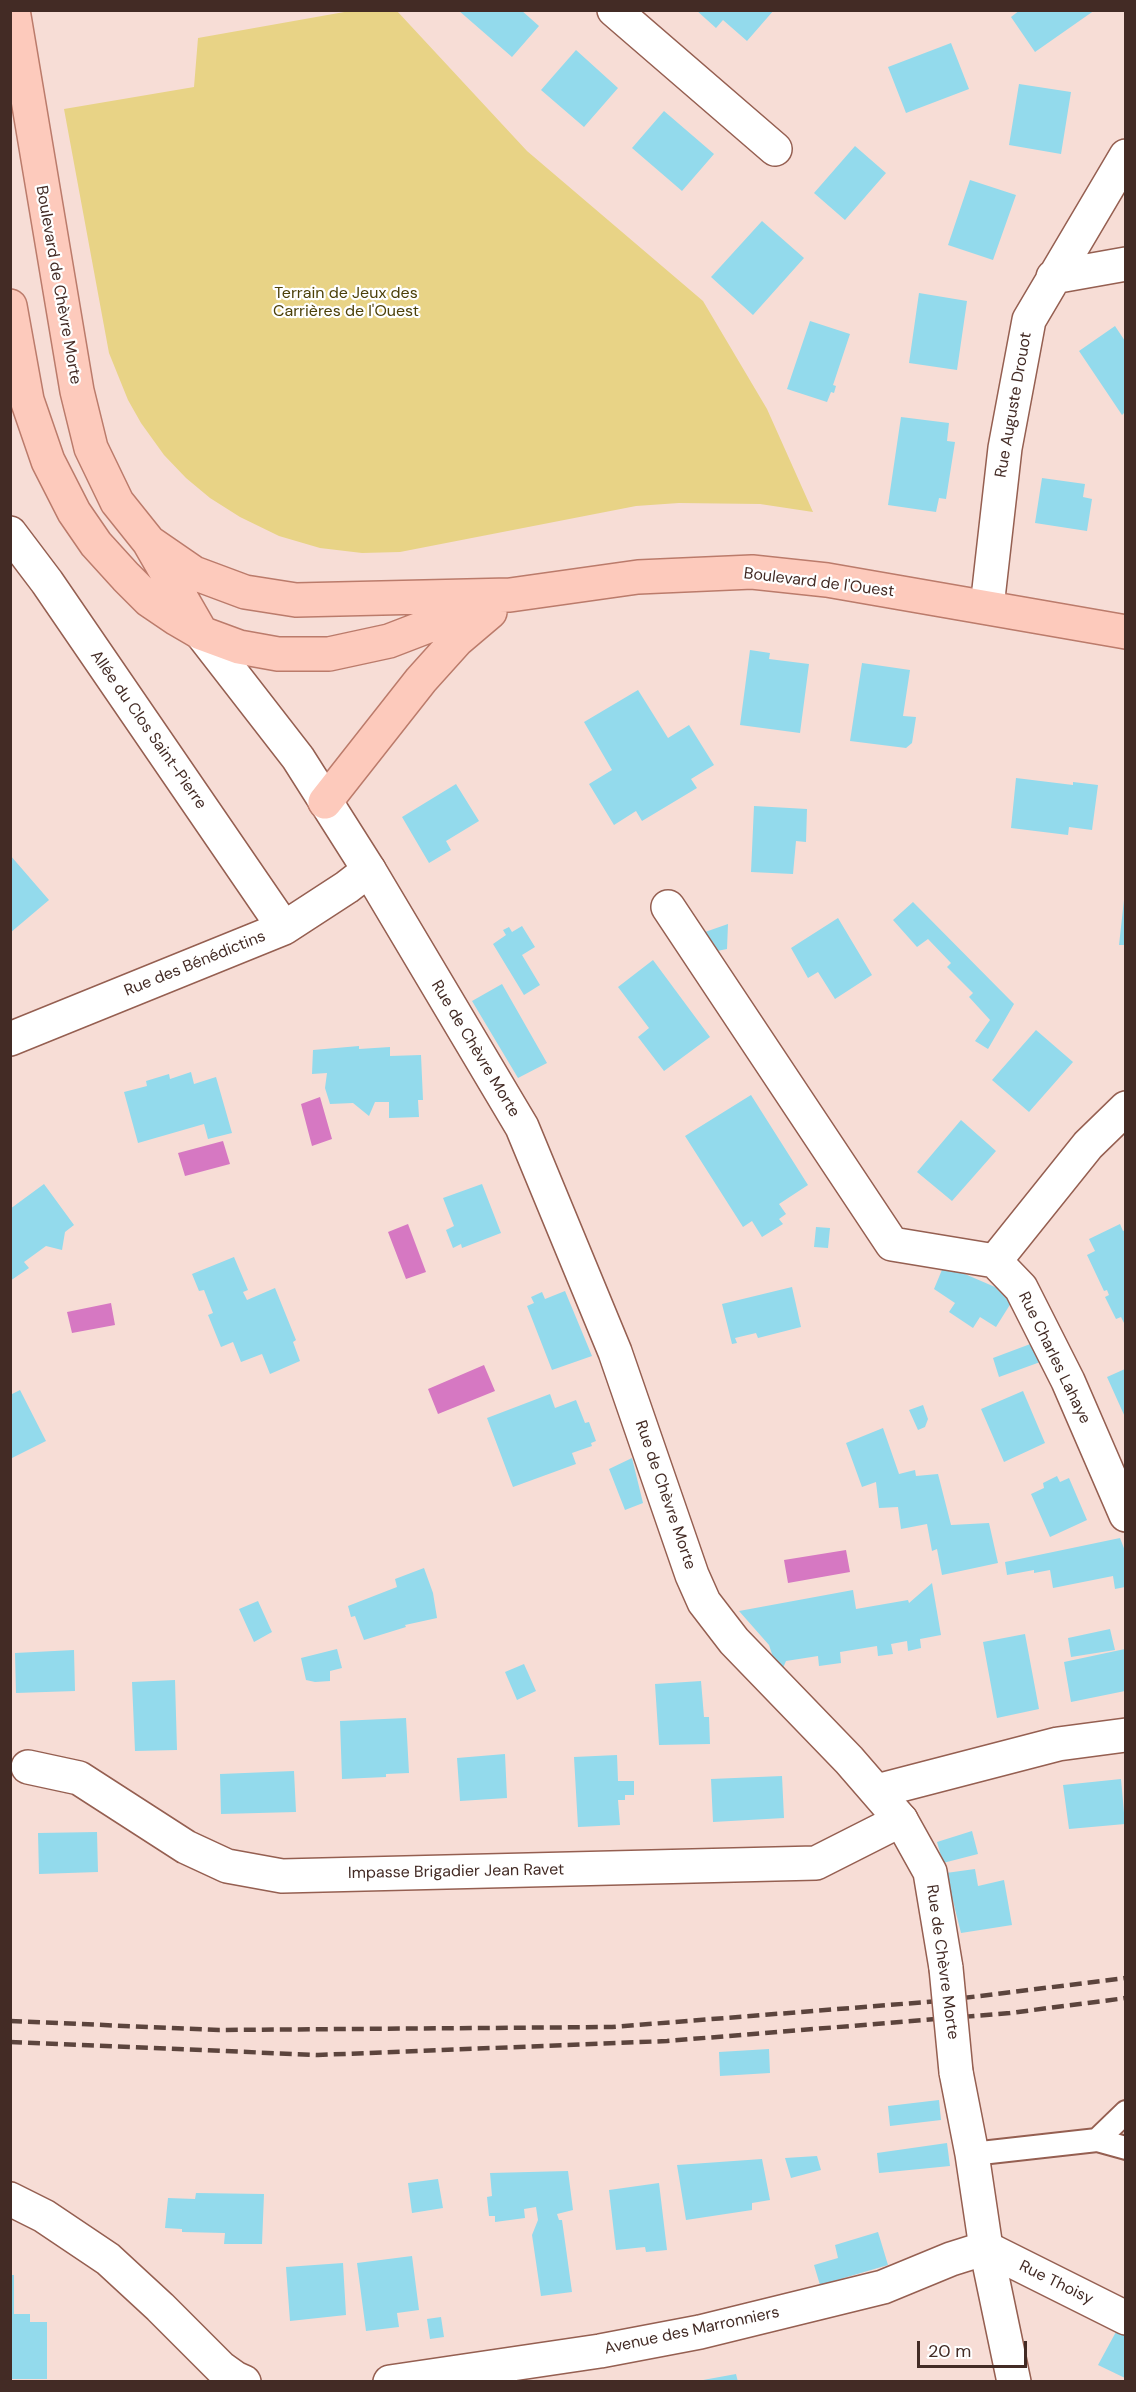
<!DOCTYPE html>
<meta charset="utf-8">
<style>
body{margin:0}
#map{position:relative;width:1136px;height:2392px;overflow:hidden;background:#f7ddd6;font-family:"DM Sans",sans-serif}
canvas{display:block}
.frame{position:absolute;inset:0;border:12px solid #432b25;pointer-events:none}
.scale{position:absolute;left:917px;top:2341px;width:110px;height:27px;box-sizing:border-box;border:3px solid #432b25;border-top:0;padding-left:8px;font-size:18px;line-height:21px;white-space:nowrap;color:#432b25;-webkit-text-stroke:4px #fff;paint-order:stroke}
</style>
<div id="map">
<canvas width="1136" height="2392"></canvas>
<div class="frame"></div>
<div class="scale">20 m</div>
</div>
<script>
const context = document.querySelector('canvas').getContext('2d');
context.lineJoin = 'round';
function paint(path, color) { context.fillStyle = color; context.fill(path, 'evenodd'); }
const poly = rows => new Path2D(rows.map(r => 'M' + r).join(''));
function stroke(path, color, width, dash) { context.strokeStyle = color; context.lineWidth = width; context.lineCap = dash ? 'butt' : 'round'; context.setLineDash(dash || []); context.stroke(path); }
function write(font, color, halo, rows, align = 'center') {
  context.font = font + ' "DM Sans",sans-serif'; context.lineWidth = 4.5; context.setLineDash([]); context.textBaseline = 'middle'; context.strokeStyle = halo; context.fillStyle = color; for (const [text, x, y, turn = 0] of rows) {
    context.save(); context.translate(x, y); context.rotate((+turn || 0) * Math.PI / 180); context.textAlign = isNaN(turn) ? turn : align; if (halo) context.strokeText(text, 0, 0); context.fillText(text, 0, 0); context.restore();
  }
}
paint(poly([
 [350,11,397,11,527,151,703,301,767,409,813,512,760,504,679,503,636,506,400,552,362,553,320,548,279,536,240,517,210,498,186,478,164,455,141,423,128,400,109,353,64,109,194,87,198,38]
]), '#e8d386');
paint(poly([
 [320,1097,332,1139,312,1146,301,1104],
 [223,1141,230,1164,185,1176,178,1153],
 [408,1224,426,1272,406,1279,388,1232],
 [111,1303,115,1325,72,1333,67,1312],
 [484,1365,495,1391,438,1414,428,1389],
 [846,1550,850,1572,788,1583,784,1560]
]), '#d678c2');
paint(poly([
 [458,10,521,10,539,26,512,57],
 [696,10,774,10,747,41,723,20,716,28],
 [1020,10,1095,10,1035,52,1011,17],
 [951,43,969,89,906,113,888,67],
 [576,50,618,88,584,127,541,90],
 [1019,84,1071,92,1061,154,1009,145],
 [664,111,714,154,682,191,632,148],
 [855,146,886,173,845,220,814,193],
 [970,180,1016,195,993,260,948,245],
 [762,221,804,258,753,315,711,277],
 [919,293,967,301,957,370,909,363],
 [810,321,850,334,833,385,836,386,834,393,831,392,827,402,787,389],
 [1115,326,1125,341,1125,412,1122,415,1079,351],
 [901,417,949,423,947,441,955,442,946,499,939,498,936,512,888,505],
 [1042,478,1085,484,1083,497,1092,499,1087,531,1035,523],
 [750,650,770,653,769,659,809,664,800,733,740,725],
 [862,663,910,670,903,716,916,717,912,743,906,748,850,741],
 [638,690,668,738,689,725,714,765,691,779,697,788,642,821,636,811,614,825,589,784,612,770,584,722],
 [1016,778,1073,785,1073,782,1098,785,1092,830,1069,827,1068,835,1011,828],
 [456,784,479,821,446,841,451,850,429,863,402,817],
 [754,806,807,809,806,842,796,841,793,874,751,872],
 [10,855,49,900,10,933],
 [1124,900,1125,900,1125,945,1119,945],
 [913,902,1014,1004,988,1049,975,1041,990,1020,969,997,973,993,947,967,951,963,928,939,917,947,893,920],
 [838,918,872,975,835,999,818,972,808,978,791,948],
 [728,924,727,949,717,951,705,932],
 [522,926,535,947,522,955,540,985,524,995,493,944,506,935,503,930,509,927,512,932],
 [653,960,710,1037,664,1071,638,1037,649,1028,618,987],
 [502,984,547,1063,518,1078,472,1001],
 [1036,1030,1073,1062,1029,1112,992,1080],
 [359,1046,359,1049,390,1047,390,1056,421,1055,423,1100,418,1100,419,1117,389,1118,389,1102,375,1102,369,1116,353,1103,330,1104,325,1088,327,1073,312,1074,313,1050],
 [191,1072,194,1084,216,1077,232,1133,208,1139,204,1124,138,1143,124,1092,147,1086,146,1081,169,1074,170,1079],
 [751,1095,808,1185,779,1204,786,1214,779,1219,783,1224,762,1237,752,1221,743,1227,685,1136],
 [961,1120,996,1151,952,1201,917,1172],
 [44,1184,74,1225,65,1232,62,1250,46,1246,24,1262,29,1268,10,1281,10,1209],
 [482,1184,501,1233,462,1248,461,1244,453,1248,446,1230,454,1226,443,1198],
 [1120,1224,1123,1231,1125,1230,1125,1325,1121,1317,1116,1319,1105,1297,1109,1295,1107,1290,1104,1291,1087,1255,1095,1251,1089,1239],
 [816,1227,830,1228,828,1248,814,1247],
 [234,1257,248,1290,243,1292,247,1300,275,1288,296,1340,293,1342,300,1361,270,1374,262,1354,241,1362,233,1342,221,1347,208,1315,213,1313,204,1290,199,1291,192,1274],
 [944,1265,995,1287,1011,1303,996,1327,980,1317,973,1328,949,1312,955,1303,934,1289],
 [792,1287,801,1327,758,1338,756,1333,735,1338,737,1343,732,1344,722,1304],
 [565,1291,592,1356,552,1370,527,1306,534,1303,531,1297,542,1292,545,1299],
 [1033,1343,1043,1361,999,1377,993,1358],
 [1125,1369,1125,1417,1107,1377],
 [20,1390,46,1441,10,1459,10,1395],
 [1023,1391,1045,1443,1004,1462,981,1409],
 [550,1394,555,1408,576,1400,585,1423,589,1422,596,1441,591,1443,592,1446,572,1453,576,1464,513,1487,487,1418],
 [923,1405,928,1419,925,1427,918,1430,909,1410],
 [883,1428,899,1474,915,1470,916,1476,938,1474,951,1525,989,1523,998,1563,942,1575,937,1549,932,1551,927,1524,901,1529,898,1507,879,1508,876,1482,862,1487,846,1443],
 [632,1458,643,1503,625,1510,609,1469],
 [1057,1476,1060,1482,1069,1478,1087,1520,1050,1537,1031,1494,1044,1488,1043,1483],
 [1120,1538,1125,1551,1125,1587,1115,1589,1113,1576,1053,1588,1050,1570,1034,1573,1034,1570,1007,1575,1005,1562],
 [424,1568,433,1593,437,1618,405,1625,406,1627,364,1640,355,1616,351,1617,348,1606,397,1587,395,1579],
 [932,1583,941,1635,920,1639,921,1648,908,1651,907,1641,891,1644,893,1654,878,1656,877,1646,840,1652,841,1663,819,1666,818,1656,786,1661,783,1668,774,1660,769,1645,739,1611,853,1590,856,1609,908,1600,909,1603],
 [258,1601,272,1632,254,1642,239,1609],
 [1110,1629,1115,1650,1071,1657,1068,1638],
 [1025,1634,1039,1709,997,1718,983,1642],
 [337,1649,342,1668,330,1671,330,1681,315,1682,306,1680,301,1658],
 [1125,1649,1125,1691,1071,1702,1064,1662],
 [74,1650,75,1691,16,1693,15,1653],
 [524,1664,536,1691,517,1700,505,1672],
 [175,1680,177,1750,135,1751,132,1682],
 [701,1681,704,1717,709,1717,710,1744,659,1745,655,1684],
 [406,1718,409,1773,386,1774,386,1777,342,1779,340,1721],
 [505,1754,507,1798,460,1801,457,1758],
 [617,1755,618,1781,634,1781,634,1795,625,1795,625,1800,618,1800,620,1825,578,1827,574,1757],
 [294,1771,296,1812,221,1814,220,1774],
 [782,1776,784,1818,713,1822,711,1779],
 [1121,1779,1125,1824,1069,1829,1063,1785],
 [972,1831,978,1854,943,1863,937,1842],
 [97,1832,98,1872,39,1874,38,1833],
 [975,1869,978,1886,1004,1880,1012,1925,961,1933,946,1873],
 [769,2049,770,2073,720,2076,719,2052],
 [939,2100,941,2120,890,2126,888,2106],
 [947,2143,950,2166,879,2173,877,2153],
 [817,2156,821,2170,791,2178,785,2158],
 [762,2159,770,2200,752,2203,752,2210,686,2220,677,2165],
 [568,2171,573,2210,557,2214,559,2220,562,2220,572,2292,541,2296,532,2235,538,2220,536,2207,524,2209,525,2218,495,2222,495,2216,489,2216,487,2197,492,2196,490,2173],
 [438,2179,443,2208,412,2213,408,2183],
 [659,2183,667,2250,646,2252,645,2247,616,2250,609,2190],
 [196,2193,264,2194,262,2244,224,2244,225,2233,182,2232,182,2229,165,2228,168,2198,195,2199],
 [878,2232,888,2265,820,2285,814,2265,838,2258,835,2245],
 [412,2256,419,2310,397,2313,399,2327,366,2331,357,2263],
 [343,2263,346,2315,290,2321,286,2267],
 [10,2275,14,2275,14,2314,30,2314,30,2322,47,2322,47,2379,10,2379],
 [441,2317,444,2337,430,2339,427,2319],
 [1117,2330,1125,2335,1125,2378,1098,2365],
 [736,2374,738,2382,703,2382,703,2380]
]), '#93daec');
const lane = poly([
 [1097,2140,1126,2112],
 [972,2154,1097,2140,1126,2148]
]);
const street = poly([
 [614,10,775,149],
 [1053,277,1126,264],
 [10,533,47,582,284,928],
 [987,607,1005,448,1029,320,1126,156],
 [668,907,892,1244,995,1261],
 [10,1039,284,928,347,887,369,870],
 [1126,1108,1088,1145,995,1261,1021,1288,1068,1381,1126,1515],
 [28,1767,79,1778,186,1847,227,1866,282,1876,816,1863,901,1820],
 [877,1791,1058,1744,1126,1735],
 [10,2199,44,2216,108,2259,160,2307,221,2368,235,2378,244,2382],
 [390,2382,600,2351,700,2332,883,2287,951,2259,986,2248,1126,2318]
]);
const secondary = poly([
 [201,633,298,758,369,870,522,1127,615,1352,692,1575,704,1602,734,1641,849,1760,901,1820,930,1872,946,1968],
 [956,2072,972,2154,986,2248,1014,2382]
]);
const primary = poly([
 [13,10,77,391,91,448,117,502,149,542,199,629],
 [10,306,27,400,48,461,74,512,96,544,126,577,149,600,177,619,201,633,239,647,278,654,329,654,389,641,488,603],
 [149,542,194,573,245,592,296,600,510,595,638,577,752,572,827,580,1126,632],
 [325,802,421,680,457,640,490,612]
]);
stroke(lane, '#955f51', 26);
stroke(street, '#955f51', 36);
stroke(secondary, '#955f51', 36);
stroke(primary, '#bb7b6b', 36);
stroke(lane, '#fff', 22);
stroke(street, '#fff', 33);
stroke(secondary, '#fff', 33);
stroke(primary, '#fdcabc', 33);
stroke(poly([
 [10,2021,219,2030,612,2027,939,2001,1126,1978],
 [10,2042,318,2055,667,2041,1010,2013,1126,1998]
]), '#5c443d', 4.5, [12, 6]);
const secondaryBridge = poly([
 [946,1968,956,2072]
]);
stroke(secondaryBridge, '#955f51', 36, []);
stroke(secondaryBridge, '#fff', 33);
write('16px', '#432b25', '#fff', [
 ["Boulevard de Chèvre Morte",58,285,80],
 ["Rue Auguste Drouot",1014,405,-80],
 ["Boulevard de l'Ouest",819,583,7],
 ["Allée du Clos Saint-Pierre",148,730,55],
 ["Rue des Bénédictins",195,964,-22],
 ["Rue de Chèvre Morte",475,1049,59],
 ["Rue Charles Lahaye",1054,1358,64],
 ["Rue de Chèvre Morte",665,1495,71],
 ["Impasse Brigadier Jean Ravet",456,1872,-1],
 ["Rue de Chèvre Morte",942,1962,82],
 ["Rue Thoisy",1056,2283,26],
 ["Avenue des Marronniers",692,2331,-12]
]);
write('16px', '#4c4009', '#fff', [
 ["Terrain de Jeux des",346,294],
 ["Carrières de l'Ouest",346,312]
]);
</script>
